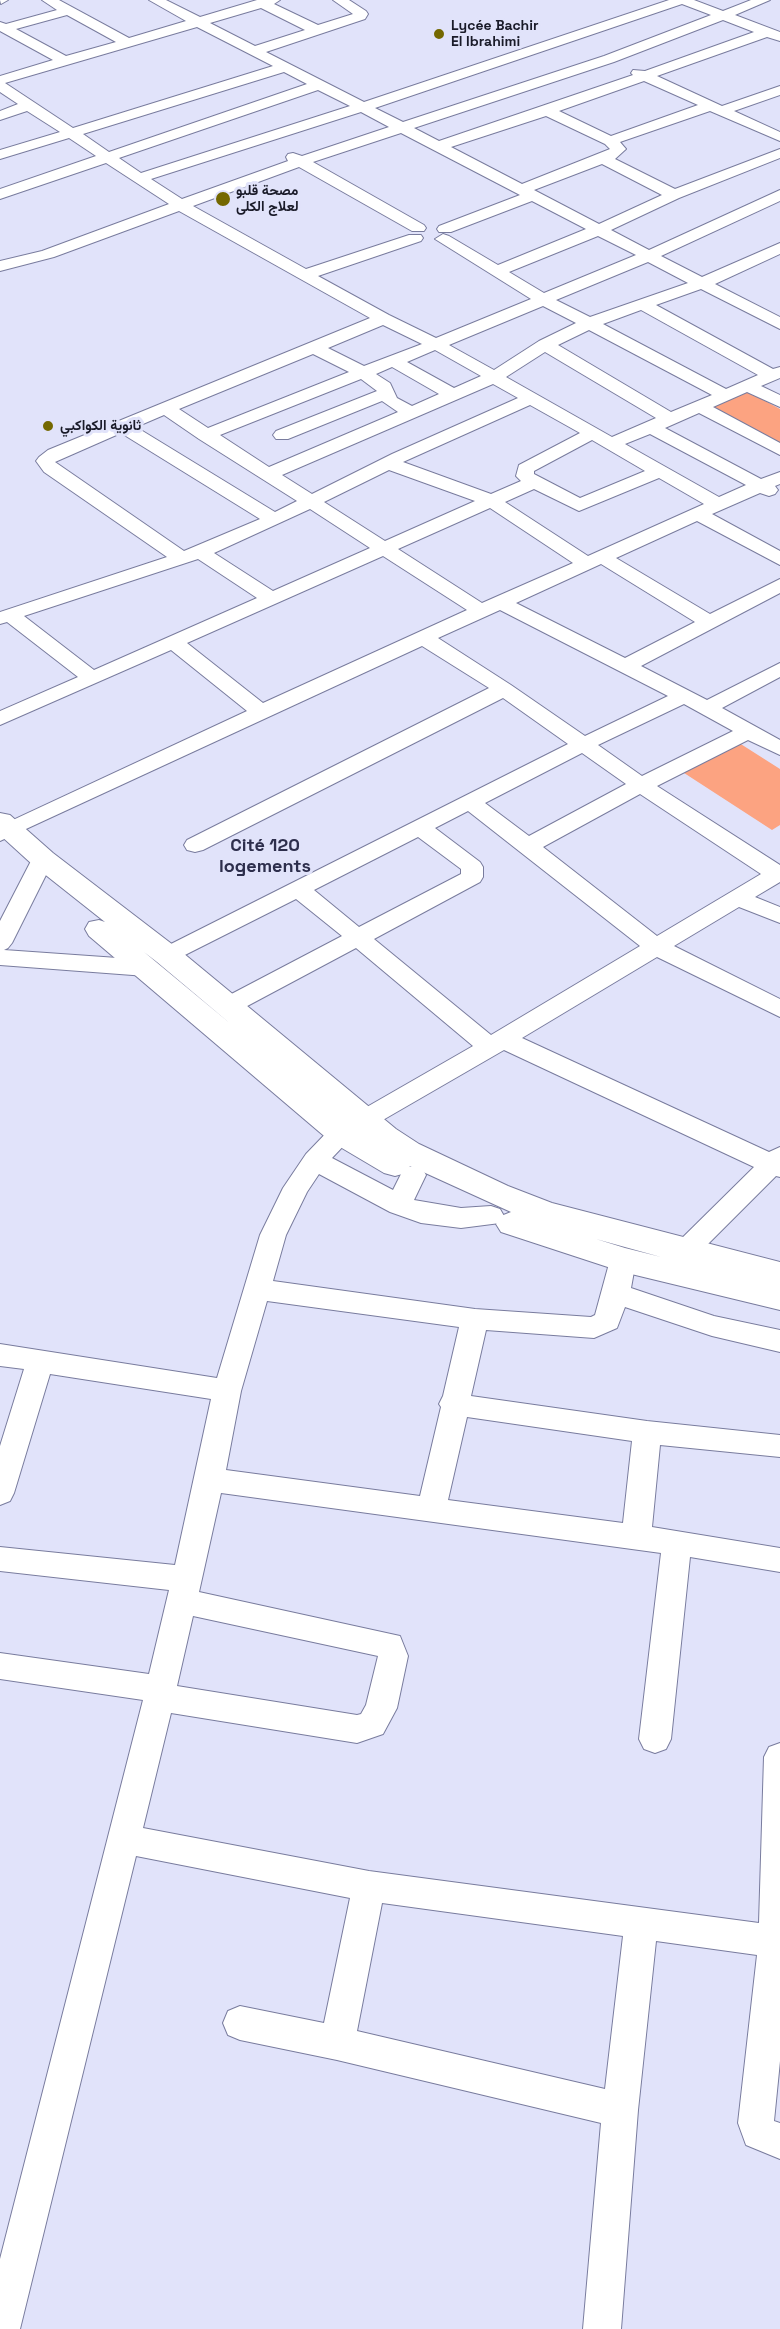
<!DOCTYPE html>
<meta charset="utf-8">
<style>
body{margin:0}
canvas{display:block;background:#e1e3fa}
</style>
<canvas width="780" height="2329"></canvas>
<script>
const context = document.querySelector('canvas').getContext('2d');
context.lineJoin = 'round';
function paint(path, color) { context.fillStyle = color; context.fill(path, 'evenodd'); }
const poly = rows => new Path2D(rows.map(r => 'M' + r).join(''));
function stroke(path, color, width, dash) { context.strokeStyle = color; context.lineWidth = width; context.lineCap = dash ? 'butt' : 'round'; context.setLineDash(dash || []); context.stroke(path); }
function write(font, color, halo, rows, align = 'center') {
  context.font = font + ' "Space Grotesk",Vazirmatn,sans-serif'; context.lineWidth = 6; context.setLineDash([]); context.textBaseline = 'middle'; context.strokeStyle = halo; context.fillStyle = color; for (const [text, x, y, turn = 0] of rows) {
    context.save(); context.translate(x, y); context.rotate((+turn || 0) * Math.PI / 180); context.textAlign = isNaN(turn) ? turn : align; if (halo) context.strokeText(text, 0, 0); context.fillText(text, 0, 0); context.restore();
  }
}
paint(poly([
 [745,390,780,409,780,445,709,406],
 [736,741,780,769,780,825,772,830,681,771]
]), '#fca381');
const minor = poly([
 [0,0,8,0,1,4,0,0],
 [42,0,59,0,129,38,186,21,149,0,166,0,200,17,257,0,280,0,274,4,318,25,353,14,333,0,349,0,366,11,368,14,365,19,266,52,364,102,669,0,694,0,723,11,751,0,770,0,735,15,780,32,780,41,767,37,657,76,722,106,780,86,780,95,734,111,780,132,780,141,710,111,620,142,626,149,615,159,675,189,780,149,780,158,679,198,611,230,649,250,780,190,780,201,661,256,702,277,780,243,780,254,715,284,780,317,780,329,701,289,656,305,773,369,780,367,780,378,761,386,780,395,780,407,747,392,713,407,780,443,780,455,699,413,665,428,761,479,780,472,780,484,775,486,778,490,775,494,769,496,760,493,712,514,780,551,780,565,697,521,616,558,710,614,780,579,780,593,641,666,707,700,780,663,780,677,722,708,780,740,780,755,748,740,657,786,780,865,780,882,755,897,780,907,780,923,739,907,674,946,780,999,780,1017,657,957,522,1038,769,1152,780,1147,780,1177,776,1176,694,1258,685,1261,676,1258,672,1251,676,1244,754,1167,504,1050,350,1139,332,1158,393,1190,404,1168,413,1166,422,1168,426,1175,414,1200,461,1208,491,1206,500,1209,504,1216,500,1223,461,1228,421,1223,390,1212,319,1174,307,1192,286,1235,273,1281,475,1309,591,1317,595,1315,610,1260,614,1253,623,1250,632,1253,636,1260,631,1288,714,1316,780,1330,780,1352,712,1336,625,1307,617,1328,594,1338,486,1330,471,1396,647,1421,780,1435,780,1457,660,1445,652,1527,780,1548,780,1572,690,1557,671,1739,666,1749,655,1753,644,1749,639,1739,661,1553,221,1493,199,1592,400,1636,408,1656,397,1708,383,1734,357,1743,171,1713,143,1828,369,1871,759,1923,764,1757,769,1747,780,1743,780,2061,774,2121,780,2123,780,2159,746,2145,738,2123,757,1955,656,1941,638,2110,621,2329,583,2329,601,2123,337,2060,240,2040,228,2035,223,2023,228,2011,240,2006,324,2023,350,1898,136,1856,20,2329,0,2329,0,2259,143,1700,0,1679,0,1653,149,1674,169,1590,0,1571,0,1547,175,1565,211,1399,50,1374,14,1493,10,1501,0,1505,0,1446,24,1369,0,1366,0,1344,217,1378,260,1235,283,1188,306,1154,332,1127,473,1046,356,948,236,1012,228,1014,220,1012,216,1006,220,1000,342,936,296,899,175,960,167,963,159,960,155,955,159,950,568,744,503,698,203,850,195,852,187,850,184,845,187,840,489,688,422,646,0,841,0,826,247,711,171,650,0,725,0,711,78,677,7,622,0,624,0,612,167,557,44,472,36,461,39,457,48,450,370,318,179,211,54,257,0,271,0,261,42,251,169,204,106,163,0,199,0,189,96,156,69,138,0,159,0,150,60,132,27,111,0,120,0,111,18,104,0,92,0,76,53,60,0,31,0,22,6,24,57,10,42,0],
 [682,4,711,15,604,56,403,122,375,108,682,4],
 [261,8,305,30,255,46,210,23,261,8],
 [67,15,116,42,66,56,16,29,67,15],
 [723,20,754,32,645,71,633,70,631,73,633,75,439,141,414,128,614,62,723,20],
 [197,27,273,66,73,128,5,83,197,27],
 [284,72,307,84,109,152,83,134,284,72],
 [644,81,698,105,611,136,559,111,644,81],
 [318,90,350,106,141,173,119,158,318,90],
 [361,112,389,127,302,156,293,153,288,154,286,157,288,161,182,199,151,179,361,112],
 [546,116,605,144,610,149,522,184,451,147,546,116],
 [401,133,520,195,439,226,437,229,439,232,451,232,532,201,586,229,498,265,449,236,443,234,435,239,531,299,436,338,389,315,318,276,421,241,423,238,421,235,409,235,306,269,193,206,299,167,412,231,424,231,426,228,424,225,313,162,401,133],
 [602,164,662,195,599,224,534,190,602,164],
 [598,236,636,255,544,293,509,272,598,236],
 [648,262,688,283,590,317,556,300,648,262],
 [543,306,576,323,539,341,494,370,449,345,543,306],
 [641,310,758,375,726,389,603,324,641,310],
 [383,325,422,344,364,366,328,348,383,325],
 [589,330,712,395,671,412,558,345,589,330],
 [435,350,481,376,454,388,407,362,435,350],
 [545,352,656,418,612,437,506,377,545,352],
 [313,354,349,372,208,428,179,409,313,354],
 [392,367,439,394,412,406,397,398,390,383,376,374,392,367],
 [361,379,377,391,276,431,273,435,276,439,288,439,382,401,398,412,269,467,220,435,361,379],
 [493,384,518,398,392,454,312,494,282,475,493,384],
 [530,405,580,433,519,465,516,476,521,481,491,494,403,462,530,405],
 [164,415,199,439,297,501,275,512,136,427,164,415],
 [121,433,260,519,184,551,55,462,121,433],
 [650,434,746,485,719,497,625,444,650,434],
 [592,440,645,471,580,498,534,474,534,471,592,440],
 [389,470,475,501,385,541,324,502,389,470],
 [659,478,704,504,588,556,505,502,534,489,579,511,659,478],
 [490,508,573,563,482,603,398,549,490,508],
 [310,509,370,548,273,591,214,553,310,509],
 [383,556,467,610,263,703,187,643,383,556],
 [198,559,257,598,94,670,24,616,198,559],
 [601,564,695,622,625,658,516,603,601,564],
 [500,610,668,696,585,736,511,685,438,638,500,610],
 [684,704,733,731,642,776,598,745,684,704],
 [582,753,626,784,529,836,485,803,582,753],
 [640,794,761,874,657,936,543,847,640,794],
 [468,811,640,946,491,1035,374,939,480,882,483,877,483,867,480,862,435,828,468,811],
 [418,837,461,869,461,874,359,927,314,890,418,837],
 [267,1301,459,1327,443,1396,439,1404,441,1407,420,1496,226,1470,241,1391,267,1301],
 [467,1417,632,1441,623,1523,448,1500,467,1417],
 [193,1616,378,1656,366,1705,361,1714,357,1715,177,1686,193,1616],
 [382,1903,623,1936,605,2089,357,2031,382,1903],
 [43,852,51,854,54,859,12,943,8,948,4,950,146,960,154,963,158,968,154,973,146,976,0,965,0,921,32,859,35,854,43,852]
]);
const major = poly([
 [0,813,10,815,53,853,177,948,396,1129,419,1144,508,1186,552,1203,780,1262,780,1310,623,1272,501,1232,496,1224,501,1216,511,1212,410,1166,406,1173,395,1176,384,1173,330,1141,89,936,85,929,89,922,99,920,105,922,33,865,0,835,0,813],
 [144,952,157,962,232,1025,144,952],
 [596,1239,661,1257,625,1248,596,1239]
]);
stroke(minor, '#797c9e', 2);
stroke(major, '#797c9e', 2);
paint(minor, '#fff');
paint(major, '#fff');
for (const [x, y, r, color] of [
 [439,34,6,"#746800"],
 [223,199,8,"#746800"],
 [48,426,6,"#746800"]
]) { const dot = new Path2D(); dot.arc(x, y, r, 0, 2 * Math.PI); context.fillStyle = color; context.fill(dot); stroke(dot, '#e1e3fa', 2); }
write('bold 14px', '#1a1b29', '#e1e3fa', [
 ["Lycée Bachir",451,26],
 ["El Ibrahimi",451,42],
 ["مصحة قلبو",236,191],
 ["لعلاج الكلى",236,207],
 ["ثانوية الكواكبي",60,426]
], 'left');
write('bold 18px', '#2d2e4c', '#e1e3fa', [
 ["Cité 120",265,846],
 ["logements",265,867]
]);
</script>
